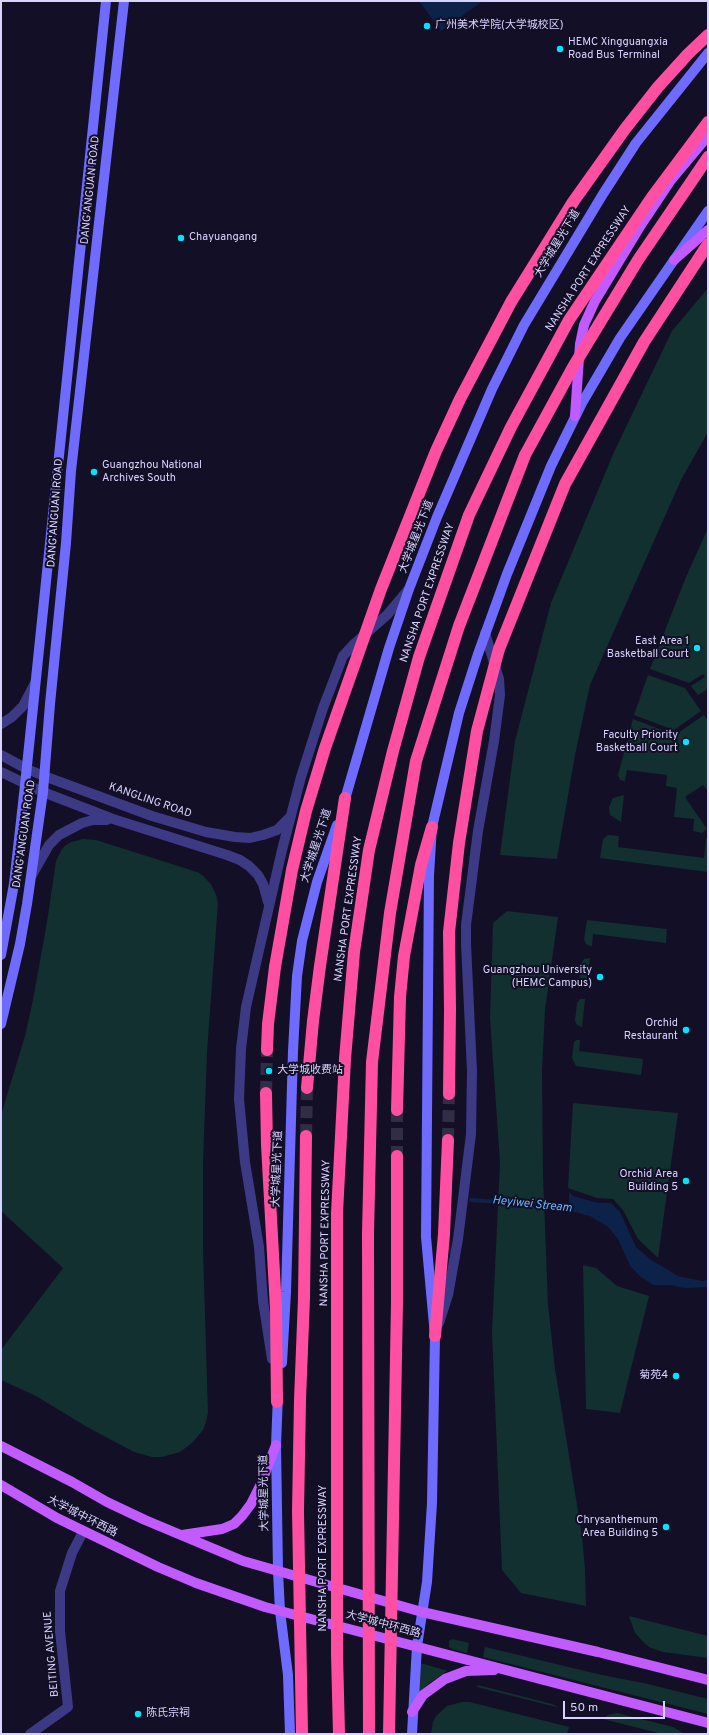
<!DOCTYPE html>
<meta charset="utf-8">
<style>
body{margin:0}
#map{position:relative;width:709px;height:1735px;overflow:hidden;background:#130f26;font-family:Overpass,sans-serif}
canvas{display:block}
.frame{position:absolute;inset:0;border:2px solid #d9d4ff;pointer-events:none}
.scale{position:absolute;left:563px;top:1701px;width:102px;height:18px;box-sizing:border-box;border:2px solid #d9d4ff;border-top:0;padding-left:5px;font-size:12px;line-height:14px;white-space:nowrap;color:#d9d4ff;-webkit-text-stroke:3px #130f26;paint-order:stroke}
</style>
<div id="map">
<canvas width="709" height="1735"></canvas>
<div class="frame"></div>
<div class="scale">50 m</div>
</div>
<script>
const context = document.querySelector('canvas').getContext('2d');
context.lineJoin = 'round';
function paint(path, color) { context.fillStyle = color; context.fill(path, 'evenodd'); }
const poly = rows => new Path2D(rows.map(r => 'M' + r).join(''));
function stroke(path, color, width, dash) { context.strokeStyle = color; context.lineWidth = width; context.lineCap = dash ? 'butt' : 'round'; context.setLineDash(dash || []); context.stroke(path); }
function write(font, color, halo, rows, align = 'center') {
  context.font = font + ' Overpass,"Noto Sans SC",sans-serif'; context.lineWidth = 4; context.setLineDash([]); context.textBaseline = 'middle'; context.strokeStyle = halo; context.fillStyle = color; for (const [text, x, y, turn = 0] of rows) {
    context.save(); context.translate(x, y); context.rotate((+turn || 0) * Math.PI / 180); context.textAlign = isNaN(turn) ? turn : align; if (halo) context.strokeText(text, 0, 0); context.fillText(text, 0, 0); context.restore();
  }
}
paint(poly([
 [708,288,708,432,681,480,590,685,575,755,557,859,500,855,515,741,551,603,614,452,672,331],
 [708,528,708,689,698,695,691,686,705,677,703,674,689,683,650,669,686,577],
 [648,675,685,688,701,711,674,730,634,715],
 [704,715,708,721,708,791,703,785,685,797,707,829,702,833,693,831,694,819,674,817,677,788,666,786,667,775,627,770,625,781,620,780,618,775,633,719,675,735],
 [624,795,621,822,610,815,609,807,613,798],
 [608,835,619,836,618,847,704,858,706,839,708,838,708,872,600,858,603,839],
 [83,839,96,840,197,872,202,875,211,884,216,895,218,903,207,1052,203,1164,203,1249,208,1413,206,1422,203,1430,192,1443,180,1452,162,1457,152,1457,134,1452,87,1427,36,1396,1,1380,1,1350,63,1268,1,1211,1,1115,25,1036,33,1000,47,922,56,861,62,849,66,845,71,842],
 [507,911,558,917,545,1010,542,1071,543,1175,548,1304,555,1369,582,1536,585,1569,586,1606,521,1593,502,1570,492,1332,500,1163,490,1018,493,923],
 [587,920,667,929,666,943,593,934,592,946,590,946,586,944,584,939],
 [590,958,587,987,584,987,579,982,581,963,584,959],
 [580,999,585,999,582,1027,577,1025,575,1021,577,1003],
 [577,1040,580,1040,579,1051,643,1059,641,1075,576,1066,572,1058,574,1042],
 [573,1103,678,1113,658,1258,638,1239,623,1210,613,1199,597,1198,568,1188],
 [583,1265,596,1268,617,1286,649,1296,620,1413,586,1409],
 [629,1616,708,1636,708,1658,663,1652,651,1648,645,1644,635,1633],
 [452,1639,469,1643,467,1653,452,1649,449,1647,449,1641],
 [485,1647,602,1675,648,1684,708,1699,708,1714,483,1657],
 [417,1662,445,1670,447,1671,428,1684,417,1696],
 [478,1685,552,1704,560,1708,477,1687],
 [462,1702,470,1702,569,1727,567,1734,431,1734,433,1722,436,1716,447,1706],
 [617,1713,673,1727,685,1734,662,1734,603,1719,608,1715]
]), '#12302f');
paint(poly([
 [419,1,483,1,441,31],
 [569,1192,573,1196,598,1203,611,1203,620,1212,636,1247,650,1259,678,1276,702,1281,708,1280,708,1284,684,1288,670,1285,653,1285,641,1277,630,1266,618,1239,599,1216,585,1215,573,1211,569,1203]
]), '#0c2248');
stroke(poly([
 [471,1200,567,1207,576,1210],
 [589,1213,607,1224],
 [687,1286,708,1285]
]), '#0c2248', 4);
stroke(poly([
 [266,1093,267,1050],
 [397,1110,397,1156],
 [306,1136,307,1088],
 [448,1140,449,1094]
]), '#312d47', 12, [12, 6]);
stroke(poly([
 [30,1734,68,1707,60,1631,60,1591,72,1553,83,1532]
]), '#3d3a85', 10);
stroke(poly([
 [1,724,12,717,23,706,35,683],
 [1,755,27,769,44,776,152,816,206,832,235,837,250,838,263,835,277,830,291,816],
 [1,772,43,792,113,819,227,855,240,860,249,866,258,875,263,884,268,902],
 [32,875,49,845,59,835,82,823,93,820,107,820],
 [439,1323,448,1295,458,1239,471,1134,472,1071,466,944,466,925,478,831,494,741,500,695,499,679,485,633],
 [272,1359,263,1301,259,1247,245,1162,239,1099,241,1049,246,1007,282,850,301,777,323,708,343,656,354,644,387,615,408,590]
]), '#3d3a85', 10);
stroke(poly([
 [343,806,389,648,409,589,437,517,492,389,524,325,603,194,636,143,708,53],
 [1,955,14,884,25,785,106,1],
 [1,1024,20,944,27,904,43,792,50,704,66,543,71,471,124,1],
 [282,1363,286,1292,293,1051,297,976,302,941,317,882,337,825],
 [278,1395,276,1445,278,1571,280,1611,288,1675,290,1734],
 [412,1734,417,1646,427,1582,432,1503,435,1336,426,1237,429,875,432,827,459,713,478,654,507,574,551,466,582,403,620,338,708,211]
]), '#6f6bff', 10);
stroke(poly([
 [674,260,708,230],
 [575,416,580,344,584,325,595,301,641,225,671,180,708,136],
 [1,1446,72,1482,107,1502,145,1520,243,1561,422,1612,598,1652,708,1680],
 [1,1485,57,1518,158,1567,196,1583,265,1607,708,1723],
 [182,1535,222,1529,234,1524,242,1516,251,1504,260,1486,276,1445],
 [412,1712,423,1695,445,1679,466,1671,494,1670]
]), '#c25bff', 10);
stroke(poly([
 [267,1050,268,1024,275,967],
 [307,1088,313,1021,320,966,345,798],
 [266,1093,267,1145,276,1309,277,1402],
 [449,1094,450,1009],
 [397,1110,400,997,404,956,421,865,432,827],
 [397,1303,397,1156],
 [435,1336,444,1234,448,1140],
 [298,1511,300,1400,304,1298,306,1136]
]), '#ff4fa3', 12);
stroke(poly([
 [275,967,292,870,306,811,325,748,381,589,436,451,460,399,511,302,573,202,625,129,658,87,688,54,708,35],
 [450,1009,449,932,459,843,477,731,499,649,565,484,644,342,708,244],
 [298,1511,302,1734],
 [339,1734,337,1654,337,1213,345,1059,354,952,369,850,393,751,419,657,469,515,511,427,569,320,652,197,708,122],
 [369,1734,368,1233,372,1062,390,913,416,761,459,626,525,455,573,367,638,260,708,157],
 [389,1734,397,1303]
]), '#ff4fa3', 12);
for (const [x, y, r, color] of [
 [427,26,4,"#00e5ff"],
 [560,49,4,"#00e5ff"],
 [181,238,4,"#00e5ff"],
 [94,472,4,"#00e5ff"],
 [697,648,4,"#00e5ff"],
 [686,742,4,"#00e5ff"],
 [600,977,4,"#00e5ff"],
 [686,1030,4,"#00e5ff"],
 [269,1071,4,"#00e5ff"],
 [686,1181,4,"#00e5ff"],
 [676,1376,4,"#00e5ff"],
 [666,1527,4,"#00e5ff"],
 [138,1714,4,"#00e5ff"]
]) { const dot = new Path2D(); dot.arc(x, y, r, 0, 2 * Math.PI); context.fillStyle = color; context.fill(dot); stroke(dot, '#130f26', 1.5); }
write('11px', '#d9d4ff', '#130f26', [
 ["广州美术学院(大学城校区)",435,26,"left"],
 ["HEMC Xingguangxia",568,43,"left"],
 ["Road Bus Terminal",568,56,"left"],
 ["Chayuangang",189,238,"left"],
 ["Guangzhou National",102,466,"left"],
 ["Archives South",102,479,"left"],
 ["East Area 1",689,642],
 ["Basketball Court",689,655],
 ["Faculty Priority",678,736],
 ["Basketball Court",678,749],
 ["Guangzhou University",592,971],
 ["(HEMC Campus)",592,984],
 ["Orchid",678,1024],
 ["Restaurant",678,1037],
 ["大学城收费站",277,1071,"left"],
 ["Orchid Area",678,1175],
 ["Building 5",678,1188],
 ["菊苑4",668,1376],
 ["Chrysanthemum",658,1521],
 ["Area Building 5",658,1534],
 ["陈氏宗祠",146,1714,"left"]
], 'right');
write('11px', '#d9d4ff', '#130f26', [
 ["DANG'ANGUAN ROAD",91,190,-84],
 ["大学城星光下道",558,244,-59],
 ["NANSHA PORT EXPRESSWAY",589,269,-57],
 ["DANG'ANGUAN ROAD",56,513,-86],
 ["大学城星光下道",417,537,-69],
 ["NANSHA PORT EXPRESSWAY",428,593,-71],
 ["KANGLING ROAD",150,801,19],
 ["DANG'ANGUAN ROAD",25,834,-82],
 ["大学城星光下道",317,846,-72],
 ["NANSHA PORT EXPRESSWAY",349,909,-82],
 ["大学城星光下道",278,1169,-88],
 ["NANSHA PORT EXPRESSWAY",326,1233,-89],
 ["大学城星光下道",265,1493,-91],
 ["大学城中环西路",82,1517,27],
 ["NANSHA PORT EXPRESSWAY",324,1558,-90],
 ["大学城中环西路",383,1625,15],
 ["BEITING AVENUE",52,1654,-95]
]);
write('italic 12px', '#62b6ff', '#130f26', [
 ["Heyiwei Stream",532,1205,6]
]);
</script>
